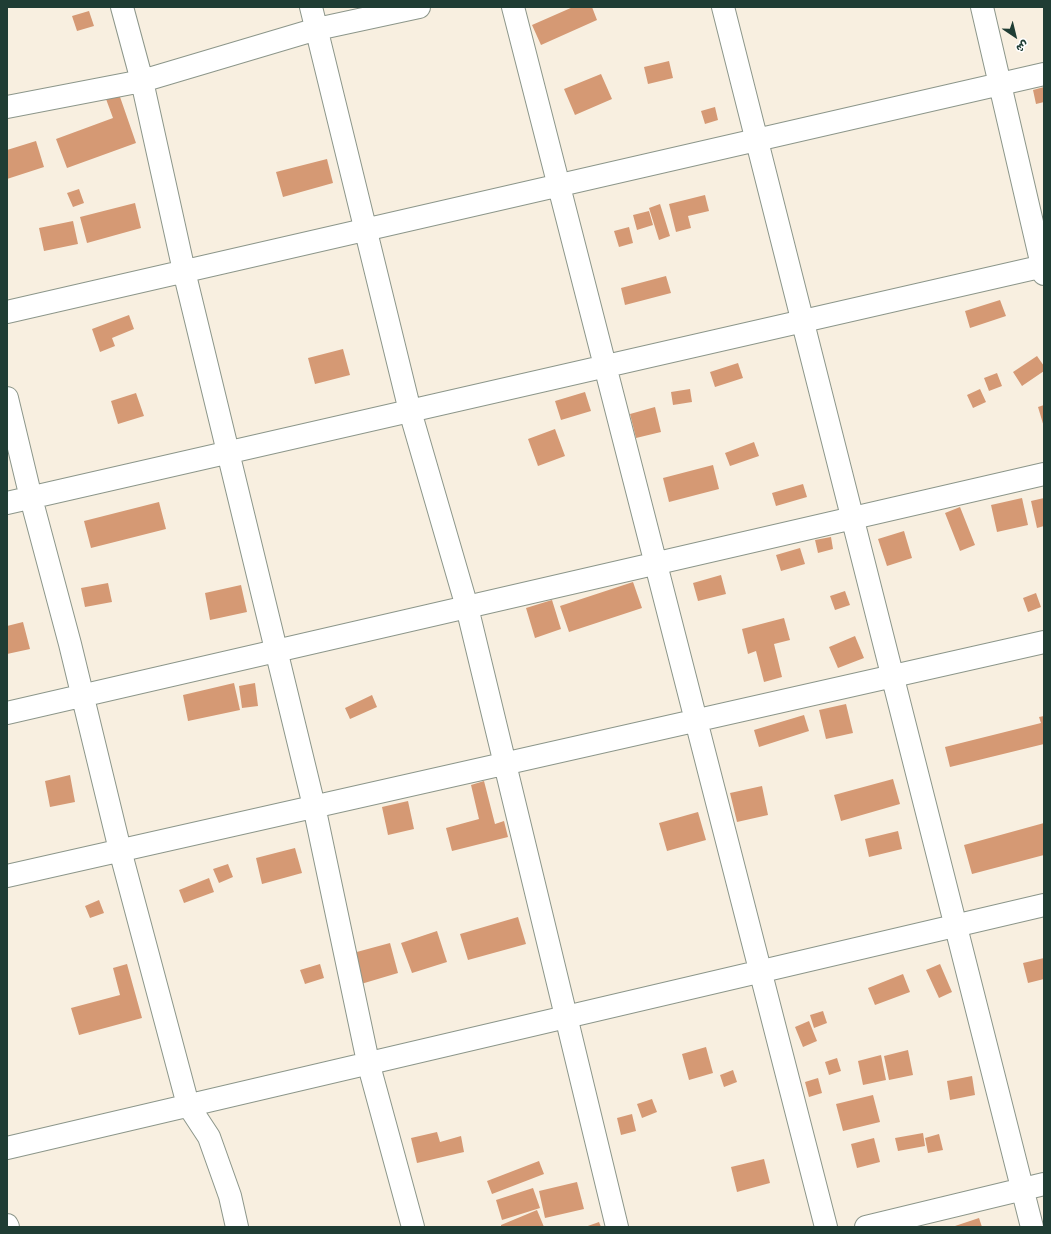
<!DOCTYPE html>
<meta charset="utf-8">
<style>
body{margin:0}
#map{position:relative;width:1051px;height:1234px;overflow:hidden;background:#f8efe0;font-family:"Shantell Sans","Playpen Sans Arabic",sans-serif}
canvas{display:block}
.frame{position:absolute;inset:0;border:8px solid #1f3d34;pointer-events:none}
.north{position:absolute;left:995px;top:16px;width:40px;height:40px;-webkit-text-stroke:3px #fff;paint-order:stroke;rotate:145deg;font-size:11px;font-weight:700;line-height:16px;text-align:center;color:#1f3d34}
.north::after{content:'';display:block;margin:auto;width:14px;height:18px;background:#1f3d34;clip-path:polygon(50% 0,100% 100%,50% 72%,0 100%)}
</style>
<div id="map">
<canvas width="1051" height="1234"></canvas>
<div class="frame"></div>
<div class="north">ش</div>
</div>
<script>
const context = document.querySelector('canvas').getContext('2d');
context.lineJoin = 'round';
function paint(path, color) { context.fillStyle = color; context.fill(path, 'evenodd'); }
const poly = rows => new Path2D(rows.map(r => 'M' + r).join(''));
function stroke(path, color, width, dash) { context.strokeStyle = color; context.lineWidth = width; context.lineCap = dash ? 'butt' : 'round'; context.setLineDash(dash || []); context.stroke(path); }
paint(poly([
 [573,7,592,7,597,20,541,45,532,25],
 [89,11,94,26,77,31,72,16],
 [669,61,673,78,648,84,644,67],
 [601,74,612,99,575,115,564,89],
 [1044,87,1044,102,1036,104,1033,90],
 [119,94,136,143,67,168,56,139,113,118,106,99],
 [715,107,718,120,705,124,701,111],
 [36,141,44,167,7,179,7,150],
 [327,159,333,183,283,197,276,172],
 [79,189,84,203,73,207,67,193],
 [705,195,709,211,688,216,691,228,676,232,669,204],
 [135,203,141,228,87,243,80,217],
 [660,204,670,236,659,240,649,208],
 [649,211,653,225,637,230,633,215],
 [73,221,78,244,44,251,39,228],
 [629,227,633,243,619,247,614,231],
 [666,276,671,293,625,305,621,288],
 [1000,300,1006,316,970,328,965,311],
 [129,315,134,329,112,338,115,346,100,352,92,329],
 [343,349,350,375,315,384,308,358],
 [1037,356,1044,366,1044,371,1022,386,1013,372],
 [738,363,743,378,715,387,710,372],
 [997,373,1002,386,989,391,984,378],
 [690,389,692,402,673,405,671,392],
 [980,389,986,402,973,408,967,395],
 [585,392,591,411,561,420,555,401],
 [136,393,144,416,118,424,111,401],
 [1044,405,1044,427,1038,407],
 [655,407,661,432,636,438,630,414],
 [555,429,565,456,538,466,528,439],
 [754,442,759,456,730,466,725,453],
 [713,465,719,489,669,502,663,478],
 [803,484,807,497,776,506,772,493],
 [1022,498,1028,525,997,532,991,505],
 [1044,498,1044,526,1037,528,1031,501],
 [159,502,166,529,91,548,84,521],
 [960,507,975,545,960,551,945,513],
 [904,531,912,558,887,566,878,539],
 [831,537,833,549,818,553,815,540],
 [800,548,805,564,781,571,776,555],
 [721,575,726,594,698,601,693,583],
 [633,582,642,608,569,632,560,606],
 [108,583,112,602,85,607,81,588],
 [241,585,247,612,210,620,205,593],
 [845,591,850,605,835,610,830,596],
 [1036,593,1041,607,1028,612,1023,598],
 [552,600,561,629,535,638,526,608],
 [784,618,790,640,774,644,782,677,764,682,756,651,748,654,742,629],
 [23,622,30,649,7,654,7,626],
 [855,636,864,658,838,668,829,647],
 [234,683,240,710,188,721,183,695],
 [255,683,258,706,242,708,239,686],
 [372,695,377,707,350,719,345,708],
 [846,704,853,733,826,739,819,710],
 [804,715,809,731,759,747,754,730],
 [1044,716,1044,744,950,767,945,747,1041,723,1039,717],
 [70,775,75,802,50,807,45,781],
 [893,779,900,804,841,821,834,795],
 [484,781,495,824,504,821,508,837,452,851,446,828,479,819,471,785],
 [762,786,768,815,737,822,730,793],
 [408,801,414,829,388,835,382,807],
 [698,812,706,840,667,851,659,823],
 [1044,823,1044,855,972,874,964,845],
 [898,831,902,849,869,857,865,839],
 [295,848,302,873,262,884,256,858],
 [228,864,233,877,219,883,213,869],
 [209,878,214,892,184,903,179,890],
 [99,900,104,913,90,918,85,906],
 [518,917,526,944,468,960,460,934],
 [437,931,447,962,412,973,401,943],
 [390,943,398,973,361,984,353,953],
 [1044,958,1044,979,1028,983,1023,963],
 [127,964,142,1018,79,1035,71,1008,120,995,113,968],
 [320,964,324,978,305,984,300,970],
 [940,964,952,992,939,998,926,970],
 [903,974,910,992,875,1005,868,988],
 [823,1011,827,1023,814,1028,810,1015],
 [809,1021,817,1041,803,1047,795,1027],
 [706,1047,713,1073,689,1080,682,1054],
 [908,1050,913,1075,889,1080,884,1056],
 [881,1055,886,1080,863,1085,858,1061],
 [837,1058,841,1071,829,1075,825,1062],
 [733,1070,737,1082,724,1087,720,1075],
 [972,1076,975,1095,950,1100,947,1081],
 [818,1078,822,1093,809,1097,805,1082],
 [873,1095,880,1122,843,1131,836,1104],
 [652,1099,657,1112,642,1118,637,1104],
 [632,1114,636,1131,621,1135,617,1118],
 [437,1132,440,1142,461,1136,464,1152,417,1163,411,1138],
 [923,1133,925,1146,898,1151,895,1138],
 [939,1134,943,1150,928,1153,925,1138],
 [874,1138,880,1162,857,1168,851,1144],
 [764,1159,770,1183,737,1192,731,1167],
 [539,1161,544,1174,492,1194,487,1181],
 [577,1182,584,1209,545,1218,539,1191],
 [533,1188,540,1208,502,1220,496,1200],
 [537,1210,544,1227,501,1227,501,1225],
 [979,1218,982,1227,956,1227,955,1226],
 [599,1222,601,1227,585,1227]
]), '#d59974');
const minor = poly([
 [122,7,142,81,184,271,314,806,368,1062,413,1227],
 [311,7,410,411,467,607,617,1227],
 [513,7,826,1227],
 [723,7,1032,1227],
 [982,7,1044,274],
 [7,107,142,81,317,29,419,7],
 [7,312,1044,74],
 [7,398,31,498,70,644,120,850,188,1105,209,1137,230,1196,237,1227],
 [7,503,1044,266],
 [7,713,1044,474],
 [7,876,1044,642],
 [7,1148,1044,905],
 [7,1225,8,1227],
 [866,1227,1044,1184]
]);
stroke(minor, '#8c968a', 24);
stroke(minor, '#fff', 22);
</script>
